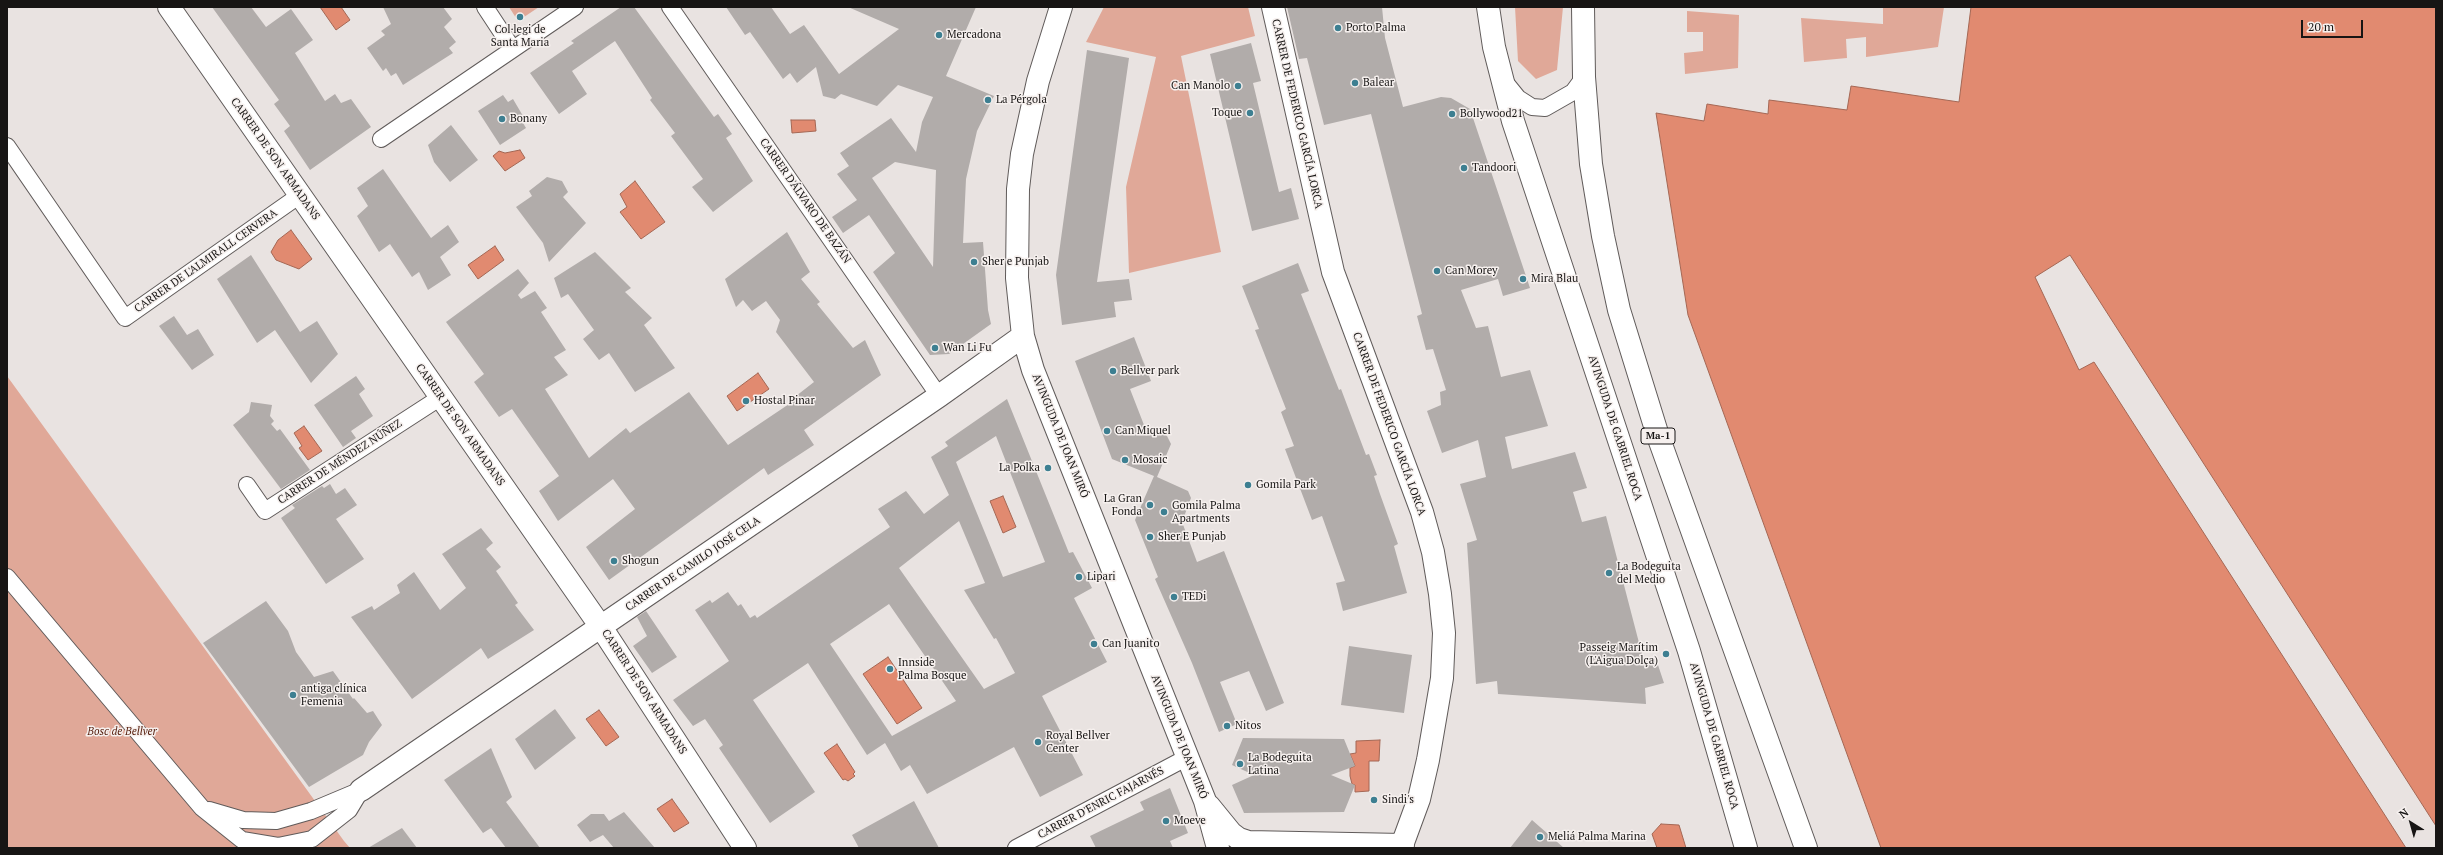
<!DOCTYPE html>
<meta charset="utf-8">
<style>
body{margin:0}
#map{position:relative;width:2443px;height:855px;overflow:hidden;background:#e9e3e1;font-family:"PT Serif",serif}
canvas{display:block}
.frame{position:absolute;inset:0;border:8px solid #171514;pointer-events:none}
.north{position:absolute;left:2391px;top:803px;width:40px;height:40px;-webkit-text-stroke:3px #f6f0ee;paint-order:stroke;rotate:323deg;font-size:11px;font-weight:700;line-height:16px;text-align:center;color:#171514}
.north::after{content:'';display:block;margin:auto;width:14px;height:18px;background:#171514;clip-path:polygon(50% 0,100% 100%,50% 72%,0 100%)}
.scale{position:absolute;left:2301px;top:20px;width:62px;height:18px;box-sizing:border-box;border:2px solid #171514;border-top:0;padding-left:5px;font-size:12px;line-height:14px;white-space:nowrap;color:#171514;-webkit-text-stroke:3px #f6f0ee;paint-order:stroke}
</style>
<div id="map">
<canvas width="2443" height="855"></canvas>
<div class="frame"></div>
<div class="north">N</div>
<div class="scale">20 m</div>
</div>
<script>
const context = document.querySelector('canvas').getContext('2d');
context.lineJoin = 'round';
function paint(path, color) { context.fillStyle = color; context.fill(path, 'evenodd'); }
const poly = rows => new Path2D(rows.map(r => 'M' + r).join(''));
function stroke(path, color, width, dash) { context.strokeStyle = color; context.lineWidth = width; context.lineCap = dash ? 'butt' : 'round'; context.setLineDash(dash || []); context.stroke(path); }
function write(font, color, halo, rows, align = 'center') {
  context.font = font + ' "PT Serif",serif'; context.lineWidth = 3; context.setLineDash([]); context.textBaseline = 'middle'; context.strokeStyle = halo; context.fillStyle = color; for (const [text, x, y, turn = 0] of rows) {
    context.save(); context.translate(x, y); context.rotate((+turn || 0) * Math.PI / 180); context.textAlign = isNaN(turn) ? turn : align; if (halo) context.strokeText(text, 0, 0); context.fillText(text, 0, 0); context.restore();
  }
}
paint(poly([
 [509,7,539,7,518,21],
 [1104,7,1248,7,1255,36,1181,56,1221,252,1129,273,1126,187,1156,57,1086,42],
 [1515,7,1563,7,1557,70,1536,79,1518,61],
 [1883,7,1944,7,1938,47,1866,57,1866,37,1846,39,1847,58,1804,62,1801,18,1883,24],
 [1687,11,1739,15,1738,68,1685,74,1684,53,1703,51,1703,32,1687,32],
 [7,376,344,841,350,848,7,848]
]), '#e0a898');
const water = poly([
 [320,7,341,7,350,20,336,30,320,7],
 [1971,7,2436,7,2436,826,2070,255,2035,277,2079,370,2094,362,2406,848,1881,848,1688,315,1656,113,1704,121,1707,104,1768,114,1769,100,1847,110,1851,86,1959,102,1971,7],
 [791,120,815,120,816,131,792,133,791,120],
 [520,150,525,158,505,171,493,156,499,151,505,153,520,150],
 [635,181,665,222,641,239,620,212,627,207,620,194,635,181],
 [291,230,312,259,299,269,276,260,271,252,278,240,291,230],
 [495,246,504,260,478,279,468,265,495,246],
 [758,373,769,389,737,411,727,396,758,373],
 [304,426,322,451,308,460,299,448,302,446,294,433,304,426],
 [1003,496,1016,527,1003,533,990,501,1003,496],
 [888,657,922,708,897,724,863,674,888,657],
 [599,710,619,737,606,746,586,719,599,710],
 [1380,740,1379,761,1369,761,1369,791,1355,792,1355,785,1352,784,1350,776,1350,768,1355,766,1350,754,1356,753,1356,741,1380,740],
 [837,744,855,772,853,774,855,776,848,781,845,779,843,780,824,753,837,744],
 [672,799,689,823,674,832,657,809,672,799],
 [1661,824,1679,825,1686,848,1657,848,1652,834,1661,824]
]);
paint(water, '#e18a70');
stroke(water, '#a46754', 1);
paint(poly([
 [212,7,251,7,266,27,291,9,313,40,295,53,325,101,335,94,341,103,351,99,371,127,310,170,284,131,290,126,274,104,279,100],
 [383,7,443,7,452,19,444,27,456,42,449,48,453,53,403,85,396,73,391,76,386,68,383,71,367,48,385,35,381,31,391,24],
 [621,7,634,7,714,117,718,114,732,134,726,138,753,181,713,212,692,187,703,179,671,136,675,133,650,100,652,98,615,41,572,71,587,94,559,114,530,73,574,43,571,41],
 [726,7,771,7,790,34,804,25,839,74,899,29,848,7,976,7,946,76,994,96,977,131,966,179,963,243,983,242,988,310,991,324,949,354,930,355,873,272,895,253,869,215,843,233,832,217,857,200,837,174,849,166,840,153,891,118,916,152,922,122,933,97,898,85,877,106,841,94,835,99,823,96,816,67,797,83,790,73,783,79,750,32,745,35],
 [895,162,936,170,933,267,872,178],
 [1287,7,1382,7,1385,38,1403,107,1441,97,1451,98,1470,109,1530,288,1503,296,1498,279,1461,290,1476,328,1488,326,1501,377,1530,370,1548,426,1505,437,1512,469,1575,452,1587,488,1573,492,1582,522,1606,516,1644,662,1656,659,1664,683,1645,688,1646,704,1498,694,1497,681,1476,684,1467,543,1477,540,1460,484,1486,477,1478,440,1442,453,1427,411,1441,405,1440,392,1446,390,1433,349,1426,350,1417,316,1422,314,1371,114,1324,125,1307,58,1299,59],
 [1251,43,1261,81,1253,83,1279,192,1291,188,1299,219,1252,231,1210,54],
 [1087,50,1129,58,1097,282,1129,279,1132,300,1114,302,1116,317,1062,325,1056,275],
 [503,95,508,102,513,99,523,116,520,118,526,128,500,145,478,111],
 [451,125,478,160,450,182,434,162,428,145],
 [383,169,431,238,448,225,459,242,440,257,451,275,428,290,419,272,412,277,390,244,379,252,357,216,368,206,357,188],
 [547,177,562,181,568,192,563,197,586,223,549,262,543,243,516,207,532,196,529,191],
 [787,232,810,272,801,279,820,302,817,304,853,348,865,340,881,375,804,430,814,445,768,475,764,468,609,580,586,547,635,509,613,479,558,521,539,491,559,476,512,409,499,417,474,382,484,374,446,322,518,269,529,283,518,295,521,299,535,291,547,308,541,312,566,350,554,357,568,375,545,389,589,458,626,428,630,433,689,392,728,445,798,398,796,396,814,382,776,332,780,320,766,301,752,311,743,300,736,307,725,279],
 [595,252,631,288,625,292,652,318,644,325,675,368,635,392,609,353,599,360,583,339,594,330,568,294,561,298,554,278],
 [251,255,300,332,317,321,338,354,311,383,275,330,257,343,217,279],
 [1298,263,1309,291,1301,294,1339,390,1341,389,1366,455,1369,454,1377,475,1374,476,1380,494,1398,544,1394,546,1407,593,1343,611,1336,583,1345,581,1322,516,1312,520,1285,449,1294,446,1281,412,1286,409,1255,330,1259,329,1242,286],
 [174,316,187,335,198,329,214,355,192,370,159,326],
 [1134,337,1151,381,1130,389,1144,425,1167,436,1171,444,1157,477,1188,491,1191,498,1182,522,1197,562,1224,551,1284,703,1266,711,1249,671,1220,682,1237,724,1219,732,1192,663,1155,579,1158,577,1135,520,1154,476,1112,459,1075,361],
 [356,376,365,389,359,394,373,416,351,431,356,438,343,447,314,405],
 [1007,399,1069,553,1073,552,1092,588,1074,598,1107,662,1042,696,1083,775,1040,797,1014,747,927,794,910,765,901,771,885,743,867,755,808,663,753,700,815,792,770,823,719,748,723,745,705,719,693,726,673,700,729,661,695,610,710,600,712,603,728,592,738,606,741,604,750,618,755,615,757,618,890,527,878,509,906,491,924,514,949,495,931,457,948,446,945,442],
 [996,436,1045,562,1003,577,956,462],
 [959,521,985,583,964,590,994,639,996,638,1015,673,984,689,899,568],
 [889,604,956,701,892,736,830,644],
 [251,402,272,405,270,416,274,421,271,424,277,431,280,429,310,470,281,489,233,425,249,412],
 [330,484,336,494,345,488,357,505,336,519,364,559,326,584,281,518,295,508,292,505,322,486,324,488],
 [481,528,493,543,486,549,501,567,496,571,518,603,515,605,534,630,488,659,481,648,412,699,351,617,372,606,374,610,400,593,397,585,414,572,440,610,466,588,442,554],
 [266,601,288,631,296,652,314,677,333,671,353,699,354,698,367,713,373,711,382,725,369,742,363,755,309,787,203,643],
 [646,611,677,657,652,673,633,646,647,636,637,617],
 [1349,646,1412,655,1404,713,1341,705],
 [555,709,576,738,535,770,515,739],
 [1243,738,1344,739,1355,766,1331,775,1355,785,1344,812,1244,813,1232,785,1254,775,1232,765],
 [491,748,512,797,506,802,540,848,506,848,491,828,483,833,444,780],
 [1170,788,1188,833,1170,841,1173,848,1096,848,1090,836,1144,810,1140,802],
 [914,801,939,848,859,848,852,835],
 [624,812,655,848,614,848,603,835,590,842,577,825,591,814,604,814,609,821],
 [1532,820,1564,848,1510,848],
 [402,828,417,848,368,848]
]), '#b1acaa');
const street = poly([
 [485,7,512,48],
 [670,7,939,396],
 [1505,82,1518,98,1532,107,1545,108,1573,92,1584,77],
 [381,139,575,7],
 [7,146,125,318,300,195],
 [247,485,265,511,441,397],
 [7,577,202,808,242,840,278,846,312,839,349,810,361,790],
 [209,810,243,820,276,821,311,811,361,790],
 [1016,848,1186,758]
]);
const secondary = poly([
 [169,7,601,627,745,848],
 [1061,7,1038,81,1022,154,1018,189,1017,278,1023,336,1033,370,1205,801,1218,848],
 [1273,7,1333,272,1422,512,1433,552,1440,594,1444,633,1442,678,1428,760,1419,799,1401,848],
 [361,790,939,396,1023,336],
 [1209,806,1231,833,1239,839,1248,842,1403,845]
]);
const highway = poly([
 [1488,7,1494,47,1513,121,1689,651,1746,848],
 [1583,7,1584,77,1591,164,1603,236,1619,310,1658,436,1806,848]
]);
stroke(street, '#605b5a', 18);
stroke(secondary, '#605b5a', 24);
stroke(highway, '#605b5a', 24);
stroke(street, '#fff', 16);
stroke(secondary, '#fff', 22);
stroke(highway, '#fff', 22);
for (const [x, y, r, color] of [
 [520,17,4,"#3d7f91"],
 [1338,28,4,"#3d7f91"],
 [939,35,4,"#3d7f91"],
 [1355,83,4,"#3d7f91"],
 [1238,86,4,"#3d7f91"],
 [988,100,4,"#3d7f91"],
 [1250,113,4,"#3d7f91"],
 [1452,114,4,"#3d7f91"],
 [502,119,4,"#3d7f91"],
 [1464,168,4,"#3d7f91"],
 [974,262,4,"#3d7f91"],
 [1437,271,4,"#3d7f91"],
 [1523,279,4,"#3d7f91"],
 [935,348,4,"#3d7f91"],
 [1113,371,4,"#3d7f91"],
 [746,401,4,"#3d7f91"],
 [1107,431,4,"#3d7f91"],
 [1125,460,4,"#3d7f91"],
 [1048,468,4,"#3d7f91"],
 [1248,485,4,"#3d7f91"],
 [1150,505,4,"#3d7f91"],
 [1164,512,4,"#3d7f91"],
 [1150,537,4,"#3d7f91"],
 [614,561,4,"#3d7f91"],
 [1609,573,4,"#3d7f91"],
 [1079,577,4,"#3d7f91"],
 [1174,597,4,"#3d7f91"],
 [1094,644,4,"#3d7f91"],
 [1666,654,4,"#3d7f91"],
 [890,669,4,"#3d7f91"],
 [293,695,4,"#3d7f91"],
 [1227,726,4,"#3d7f91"],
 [1038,742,4,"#3d7f91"],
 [1240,764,4,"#3d7f91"],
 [1374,800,4,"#3d7f91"],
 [1166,821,4,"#3d7f91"],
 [1540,837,4,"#3d7f91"]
]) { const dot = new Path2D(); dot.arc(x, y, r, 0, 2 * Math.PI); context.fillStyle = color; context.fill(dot); stroke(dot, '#f6f0ee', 1.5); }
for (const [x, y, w] of [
 [1658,436,34]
]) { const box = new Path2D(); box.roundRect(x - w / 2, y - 8, w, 16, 3); context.fillStyle = '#f6f0ee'; context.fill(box); stroke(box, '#171514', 1); }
write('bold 10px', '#171514', null, [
 ["Ma-1",1658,436]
]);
write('11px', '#171514', '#f6f0ee', [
 ["Porto Palma",1346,28],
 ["Col·legi de",520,30,"center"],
 ["Santa Maria",520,43,"center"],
 ["Mercadona",947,35],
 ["Balear",1363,83],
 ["Can Manolo",1230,86,"right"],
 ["La Pérgola",996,100],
 ["Toque",1242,113,"right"],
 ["Bollywood21",1460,114],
 ["Bonany",510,119],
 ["Tandoori",1472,168],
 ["Sher e Punjab",982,262],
 ["Can Morey",1445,271],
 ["Mira Blau",1531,279],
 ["Wan Li Fu",943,348],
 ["Bellver park",1121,371],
 ["Hostal Pinar",754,401],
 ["Can Miquel",1115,431],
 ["Mosaic",1133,460],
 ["La Polka",1040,468,"right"],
 ["Gomila Park",1256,485],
 ["La Gran",1142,499,"right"],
 ["Fonda",1142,512,"right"],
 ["Gomila Palma",1172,506],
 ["Apartments",1172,519],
 ["Sher E Punjab",1158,537],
 ["Shogun",622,561],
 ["La Bodeguita",1617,567],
 ["del Medio",1617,580],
 ["Lipari",1087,577],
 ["TEDi",1182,597],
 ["Can Juanito",1102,644],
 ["Passeig Marítim",1658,648,"right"],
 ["(L'Aigua Dolça)",1658,661,"right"],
 ["Innside",898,663],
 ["Palma Bosque",898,676],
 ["antiga clínica",301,689],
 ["Femenia",301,702],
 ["Nitos",1235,726],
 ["Royal Bellver",1046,736],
 ["Center",1046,749],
 ["La Bodeguita",1248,758],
 ["Latina",1248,771],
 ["Sindi's",1382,800],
 ["Moeve",1174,821],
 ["Meliá Palma Marina",1548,837]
], 'left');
write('11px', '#171514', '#f6f0ee', [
 ["CARRER DE FEDERICO GARCÍA LORCA",1297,114,77],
 ["CARRER DE SON ARMADANS",275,159,55],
 ["CARRER D'ÁLVARO DE BAZÁN",805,201,55],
 ["CARRER DE L'ALMIRALL CERVERA",206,261,-35],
 ["CARRER DE FEDERICO GARCÍA LORCA",1389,424,70],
 ["CARRER DE SON ARMADANS",460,425,55],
 ["AVINGUDA DE GABRIEL ROCA",1615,428,72],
 ["AVINGUDA DE JOAN MIRÓ",1060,436,68],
 ["CARRER DE MÉNDEZ NÚÑEZ",340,462,-33],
 ["CARRER DE CAMILO JOSÉ CELA",693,564,-34],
 ["CARRER DE SON ARMADANS",644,692,57],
 ["AVINGUDA DE GABRIEL ROCA",1714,736,74],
 ["AVINGUDA DE JOAN MIRÓ",1179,737,68],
 ["CARRER D'ENRIC FAJARNÉS",1101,803,-28]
]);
write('italic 11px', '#592211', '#f6f0ee', [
 ["Bosc de Bellver",122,732]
]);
</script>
